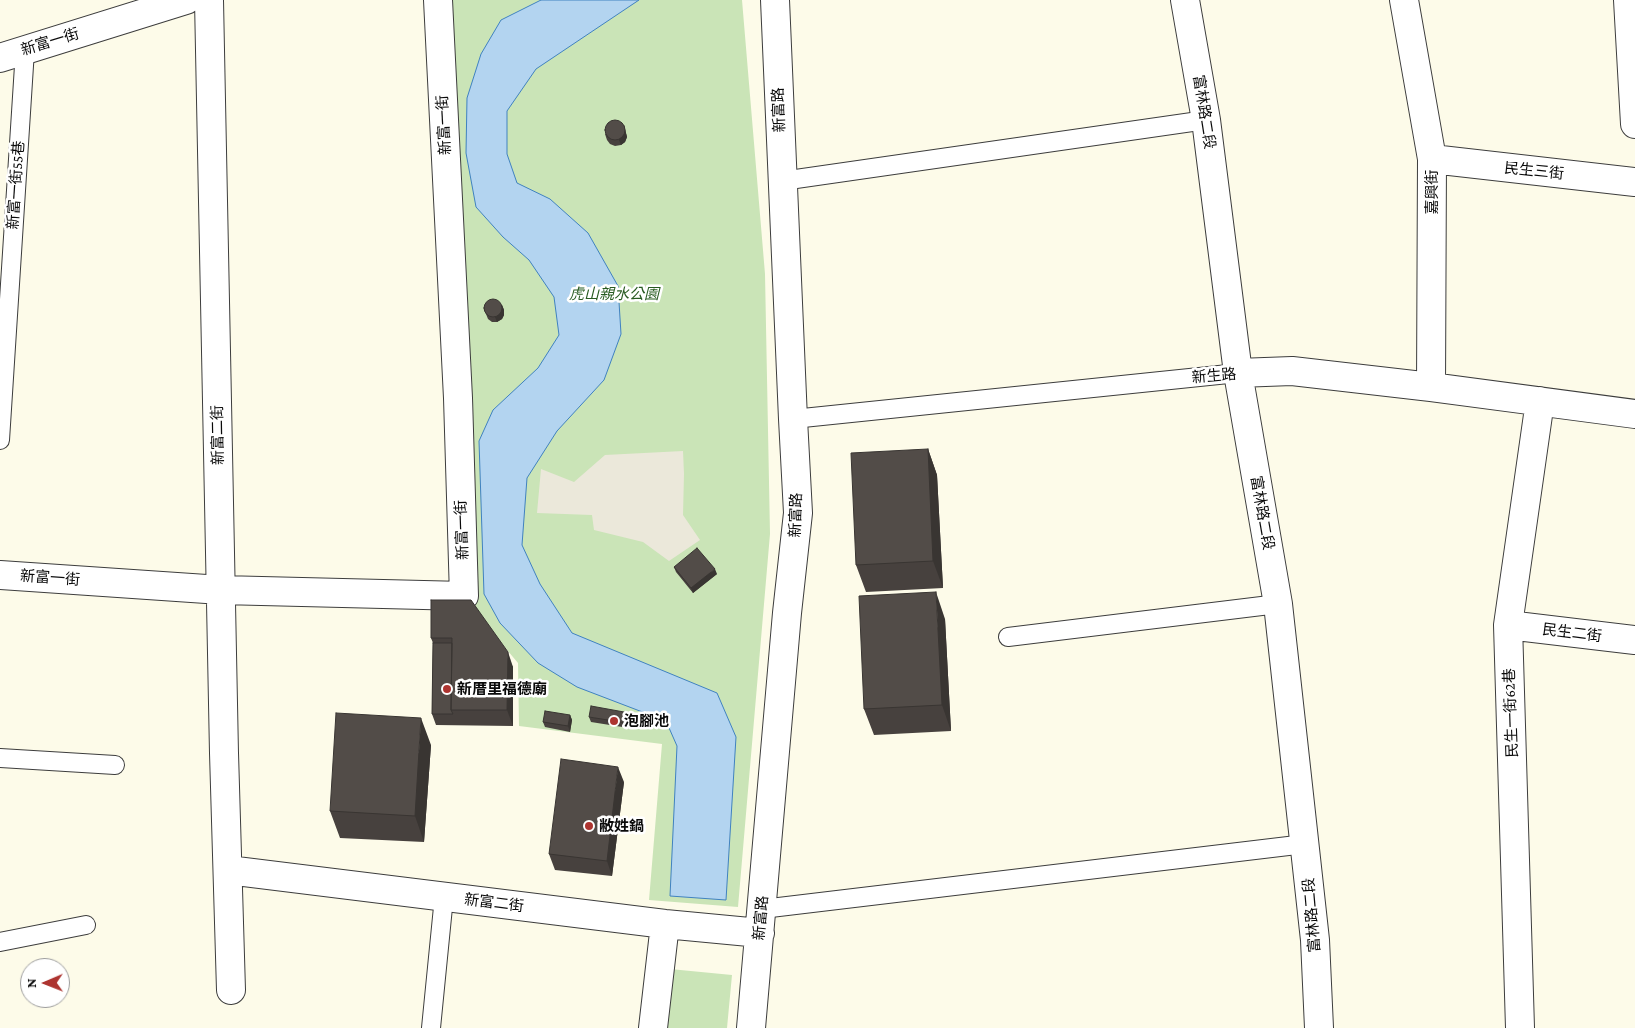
<!DOCTYPE html>
<meta charset="utf-8">
<style>
body{margin:0}
#map{position:relative;width:1635px;height:1028px;overflow:hidden;background:#fdfbe9;font-family:"Crimson Pro",serif}
canvas{display:block}
.north{position:absolute;left:20px;top:958px;width:50px;height:50px;box-sizing:border-box;background:#fff;border:1px solid #9d9d9d;border-radius:50%;rotate:269deg;font-size:14px;font-weight:700;line-height:20px;text-align:center;color:#0a0a0a}
.north::after{content:'';display:block;margin:auto;width:18px;height:22px;background:#ad3430;clip-path:polygon(50% 0,100% 100%,50% 72%,0 100%)}
</style>
<div id="map">
<canvas width="1635" height="1028"></canvas>
<div class="north">N</div>
</div>
<script>
const context = document.querySelector('canvas').getContext('2d');
context.lineJoin = 'round';
function paint(path, color) { context.fillStyle = color; context.fill(path, 'evenodd'); }
const poly = rows => new Path2D(rows.map(r => 'M' + r).join(''));
function stroke(path, color, width, dash) { context.strokeStyle = color; context.lineWidth = width; context.lineCap = dash ? 'butt' : 'round'; context.setLineDash(dash || []); context.stroke(path); }
function write(font, color, halo, rows, align = 'center') {
  context.font = font + ' "Crimson Pro","Noto Sans TC",serif'; context.lineWidth = 5; context.setLineDash([]); context.textBaseline = 'middle'; context.strokeStyle = halo; context.fillStyle = color; for (const [text, x, y, turn = 0] of rows) {
    context.save(); context.translate(x, y); context.rotate((+turn || 0) * Math.PI / 180); context.textAlign = isNaN(turn) ? turn : align; if (halo) context.strokeText(text, 0, 0); context.fillText(text, 0, 0); context.restore();
  }
}
paint(poly([
 [452,0,742,0,765,274,770,534,738,907,649,900,662,744,519,726,518,663,476,613],
 [670,969,732,975,727,1028,665,1028]
]), '#cae4b7');
paint(poly([
 [683,451,684,474,683,515,700,540,669,561,643,542,594,530,592,515,537,513,541,469,574,482,605,455]
]), '#ebe8da');
const water = poly([
 [541,0,639,0,536,69,507,111,507,154,517,183,550,199,588,233,618,286,621,334,604,380,557,431,527,478,522,545,540,584,572,633,717,693,736,737,726,900,670,896,677,746,666,721,577,687,538,663,500,623,484,594,479,441,493,410,538,368,559,335,554,297,529,260,503,237,476,207,466,153,467,98,481,54,501,20,541,0]
]);
paint(water, '#b3d4f0');
stroke(water, '#4082c0', 1);
const lane = poly([
 [782,181,1206,120],
 [793,419,1238,373],
 [0,440,25,50],
 [1008,637,1278,604],
 [0,758,115,765],
 [762,909,1305,844],
 [0,942,86,925],
 [431,1028,444,897]
]);
const street = poly([
 [209,0,224,753,231,990],
 [1185,0,1206,120,1238,373,1278,604,1315,940,1319,1028],
 [1404,0,1432,159,1431,387],
 [1628,0,1635,124],
 [0,58,186,0],
 [1432,159,1635,182],
 [1238,373,1292,371,1431,387,1635,414],
 [0,575,221,590,464,596,458,398,438,0],
 [1508,625,1635,640],
 [228,870,665,924,760,933],
 [653,1028,665,924],
 [751,1028,787,613,798,513,793,419,775,0],
 [1520,1028,1508,625,1540,401]
]);
stroke(lane, '#3d3d3d', 20);
stroke(street, '#3d3d3d', 30);
stroke(lane, '#fff', 18);
stroke(street, '#fff', 28);
paint(poly([
 [624,125,627,137,625,142,621,145,615,146,610,144,607,140,605,134],
 [502,305,504,310,504,315,502,319,497,322,492,322,488,319,484,309],
 [928,449,937,475,943,588,866,592,856,565],
 [674,567,717,574,693,593,676,572],
 [471,600,513,667,513,726,436,725,432,714,433,643,431,638],
 [945,619,951,731,874,735,864,709],
 [570,715,572,720,570,732,545,727,543,722],
 [589,717,637,719,635,729,591,722],
 [431,745,424,842,340,838,330,811],
 [624,782,612,876,555,870,549,854]
]), '#47413e');
paint(poly([
 [624,125,627,137,625,142,621,145,619,140],
 [502,305,504,310,504,315,502,319,497,322,495,317],
 [928,449,937,475,943,588,933,561],
 [715,569,717,574,693,593,691,588],
 [936,592,945,619,951,731,942,705],
 [508,652,513,667,513,726,507,710],
 [635,714,637,719,635,729,633,724],
 [570,715,572,720,570,732,568,726],
 [421,718,431,745,424,842,415,816],
 [618,767,624,782,612,876,607,861]
]), '#393532');
const building = poly([
 '605 130a10 10 0 1 1 20 0a10 10 0 1 1-20 0Z',
 '484 308a9 9 0 1 1 18 0a9 9 0 1 1-18 0Z',
 [928,449,933,561,856,565,851,453,928,449],
 [697,548,715,569,691,588,674,567,697,548],
 [936,592,942,705,864,709,859,596,936,592],
 [431,600,471,600,508,652,507,710,451,710,452,638,431,638,431,600],
 [433,643,452,643,451,710,453,714,432,714,433,643],
 [591,706,635,714,633,724,589,717,591,706],
 [545,711,570,715,568,726,543,722,545,711],
 [336,713,421,718,415,816,330,811,336,713],
 [561,759,618,767,607,861,549,854,561,759]
]);
paint(building, '#524c48');
stroke(building, '#393532', 1);
for (const [x, y, r, color] of [
 [447,689,5,"#ad3430"],
 [614,721,5,"#ad3430"],
 [589,826,5,"#ad3430"]
]) { const dot = new Path2D(); dot.arc(x, y, r, 0, 2 * Math.PI); context.fillStyle = color; context.fill(dot); stroke(dot, '#fff', 2); }
write('15px', '#0a0a0a', '#fff', [
 ["新富一街",50,42,-17],
 ["新富路",779,110,-92],
 ["富林路二段",1204,112,81],
 ["新富一街",444,125,-93],
 ["民生三街",1534,171,6],
 ["新富一街55巷",16,185,-86],
 ["嘉興街",1432,192,-90],
 ["新生路",1214,376,-5],
 ["新富二街",218,435,-91],
 ["富林路二段",1262,513,80],
 ["新富路",796,515,-88],
 ["新富一街",462,530,-92],
 ["新富一街",50,578,4],
 ["民生二街",1572,633,7],
 ["民生一街62巷",1511,713,-92],
 ["新富二街",494,903,7],
 ["富林路二段",1312,915,-95],
 ["新富路",761,918,-85]
]);
write('italic 15px', '#285b21', '#fff', [
 ["虎山親水公園",614,294]
]);
write('bold 15px', '#0a0a0a', '#fff', [
 ["新厝里福德廟",457,689],
 ["泡腳池",624,721],
 ["敝姓鍋",599,826]
], 'left');
</script>
